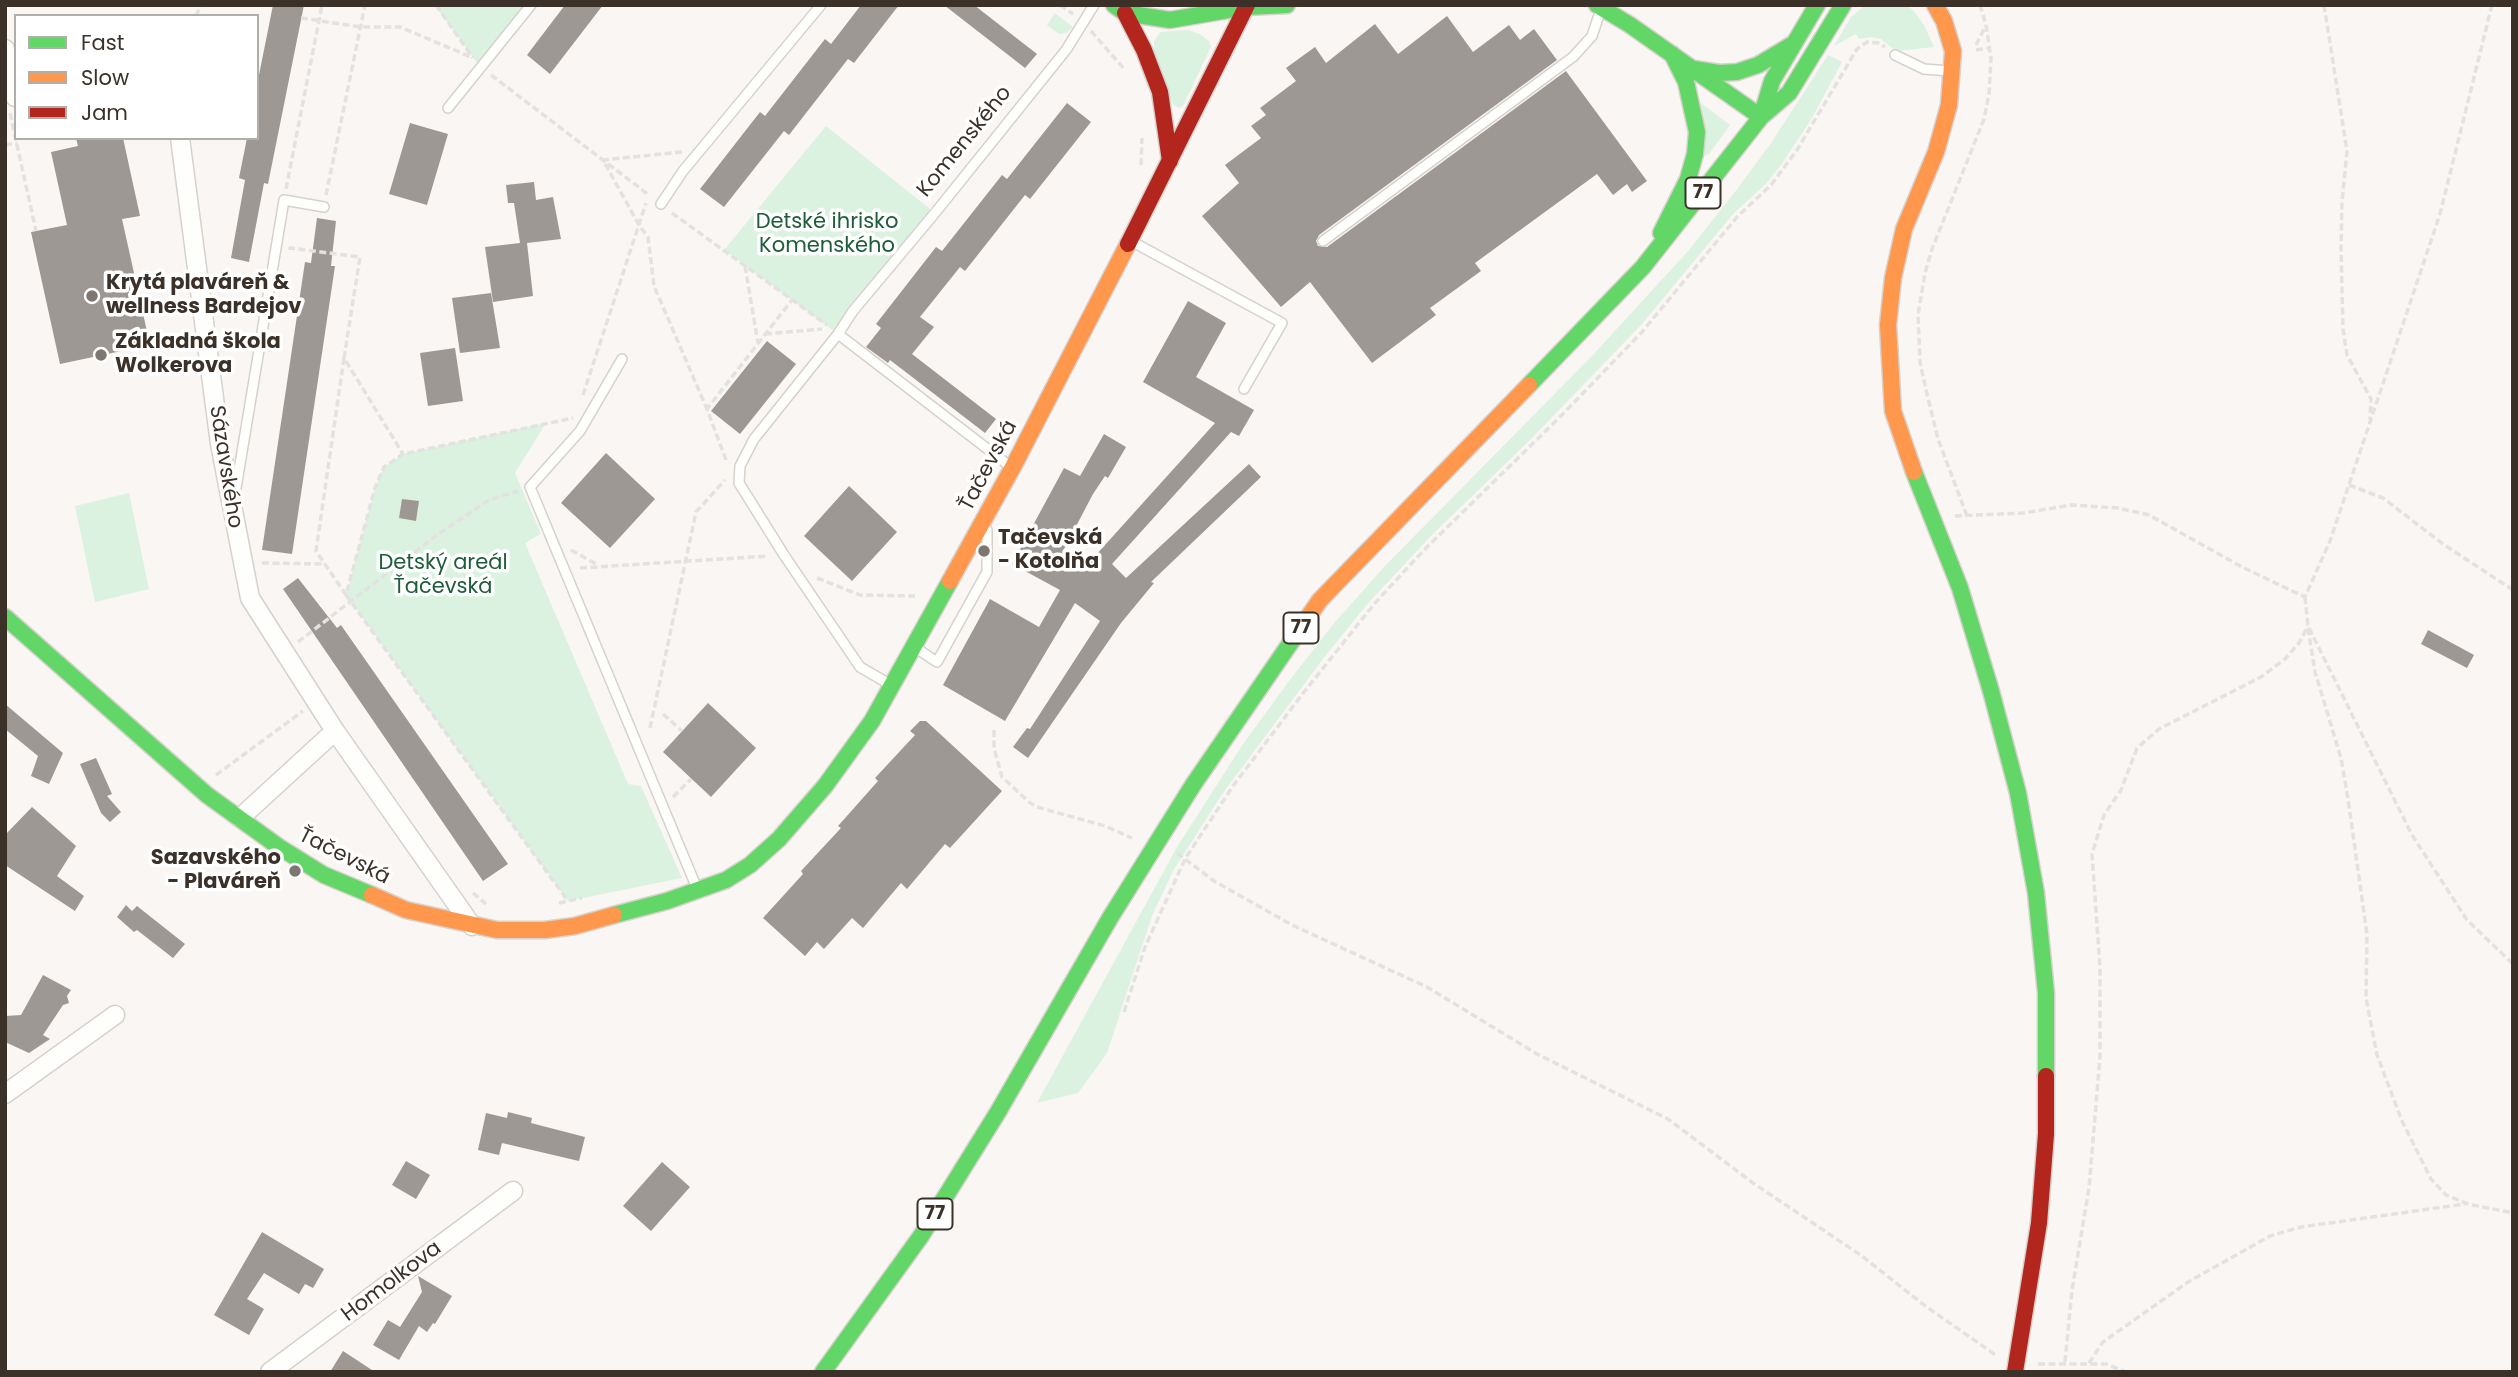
<!DOCTYPE html>
<meta charset="utf-8">
<style>
body{margin:0}
#map{position:relative;width:2518px;height:1377px;overflow:hidden;background:#f9f6f4;font-family:Poppins,sans-serif}
canvas{display:block}
.frame{position:absolute;inset:0;border:7px solid #3b3129;pointer-events:none}
.legend{position:absolute;left:14px;top:14px;width:245px;height:126px;box-sizing:border-box;background:#fff;border:2px solid #b1ada9;margin:0;padding:9px 12px;list-style:none;font-size:21px;color:#3b3129}
.legend li{display:flex;align-items:center;gap:14px;height:35px}
.legend b{width:35px;border:2px solid #b1ada9}
</style>
<div id="map">
<canvas width="2518" height="1377"></canvas>
<div class="frame"></div>
<ul class="legend">
<li><b style="height:9px;background:#63d668"></b>Fast</li>
<li><b style="height:9px;background:#ff974d"></b>Slow</li>
<li><b style="height:9px;background:#b3261e"></b>Jam</li>
</ul>
</div>
<script>
const context = document.querySelector('canvas').getContext('2d');
context.lineJoin = 'round';
function paint(path, color) { context.fillStyle = color; context.fill(path, 'evenodd'); }
const poly = rows => new Path2D(rows.map(r => 'M' + r).join(''));
function stroke(path, color, width, dash) { context.strokeStyle = color; context.lineWidth = width; context.lineCap = dash ? 'butt' : 'round'; context.setLineDash(dash || []); context.stroke(path); }
function write(font, color, halo, rows, align = 'center') {
  context.font = font + ' Poppins,sans-serif'; context.lineWidth = 7; context.setLineDash([]); context.textBaseline = 'middle'; context.strokeStyle = halo; context.fillStyle = color; for (const [text, x, y, turn = 0] of rows) {
    context.save(); context.translate(x, y); context.rotate((+turn || 0) * Math.PI / 180); context.textAlign = isNaN(turn) ? turn : align; if (halo) context.strokeText(text, 0, 0); context.fillText(text, 0, 0); context.restore();
  }
}
paint(poly([
 [435,5,531,5,480,67],
 [1906,5,1914,11,1924,25,1934,47,1896,51,1881,39,1871,37,1859,39,1856,34,1834,46,1851,17,1864,6],
 [1055,13,1073,27,1066,33,1059,34,1047,25],
 [1188,30,1200,34,1209,41,1211,47,1183,106,1179,108,1173,105,1154,49,1154,42,1160,32],
 [1828,55,1842,62,1812,118,1782,164,1765,185,1734,213,1642,324,1531,439,1435,532,1369,602,1323,659,1223,793,1173,871,1152,916,1107,1053,1078,1093,1037,1103,1177,847,1243,744,1289,681,1335,622,1385,566,1592,356,1689,250,1738,188,1771,143],
 [1701,103,1730,125,1709,154,1705,156],
 [826,126,935,213,838,334,724,250],
 [546,423,515,473,541,534,525,543,628,784,641,786,682,878,568,901,346,595,375,488,384,467,403,454],
 [129,493,149,589,95,602,75,506]
]), '#dbf2e1');
paint(poly([
 [273,5,304,5,268,184,264,183,249,262,231,258,245,180,239,178,247,138,257,138,257,85],
 [565,5,603,5,550,74,527,55],
 [861,5,899,5,854,63,848,59,789,135,784,131,724,207,700,189,760,112,765,116,825,39,831,44],
 [944,5,974,5,1037,54,1025,68],
 [1447,16,1473,52,1509,25,1520,40,1534,29,1557,60,1319,235,1316,241,1318,246,1327,247,1566,71,1647,181,1632,192,1627,184,1613,195,1597,174,1475,263,1481,271,1430,308,1436,315,1372,363,1310,282,1281,307,1202,216,1239,183,1225,165,1261,138,1251,126,1266,115,1260,108,1296,81,1286,68,1315,47,1326,63,1375,24,1398,54],
 [1067,103,1091,122,1030,199,1025,195,965,271,960,267,920,317,934,327,912,354,996,419,985,433,890,360,888,363,866,347,881,328,876,324,936,247,942,251,1002,175,1007,179],
 [410,123,448,134,427,205,389,194],
 [76,138,123,138,140,216,122,219,150,345,60,364,31,232,67,225,51,152,78,146],
 [534,182,536,200,553,197,561,239,527,243,533,296,493,302,485,247,520,243,514,203,508,203,506,185],
 [317,218,336,221,331,266,335,266,292,554,262,550,305,262,311,263],
 [491,293,500,348,460,353,452,298],
 [1188,301,1226,323,1196,377,1254,410,1239,436,1231,432,1112,564,1126,578,1249,464,1261,477,1151,582,1154,583,1121,623,1028,758,1013,747,1027,728,1030,729,1100,621,1075,603,1005,721,943,685,990,599,1039,627,1060,590,1012,564,1064,468,1080,476,1104,434,1126,447,1108,478,1105,476,1093,494,1063,551,1086,566,1215,423,1143,382],
 [767,341,796,364,740,434,711,411],
 [455,348,463,401,428,406,420,353],
 [606,453,655,499,610,548,561,503],
 [849,486,897,532,852,581,804,536],
 [402,499,419,501,416,521,399,518],
 [298,578,337,628,341,625,508,864,483,881,283,589],
 [2428,630,2474,655,2467,668,2421,644],
 [708,703,756,748,711,797,663,752],
 [5,704,63,753,49,784,31,776,38,756,5,729],
 [920,721,926,721,1002,791,950,848,945,844,907,889,901,883,863,928,852,918,824,949,817,942,805,956,763,918,803,874,801,871,841,828,838,826,878,781,875,778,915,735,910,731],
 [96,758,112,794,107,796,121,812,110,822,101,813,80,764],
 [32,807,76,846,57,876,84,896,75,911,5,865,5,835],
 [126,905,132,911,137,906,185,944,173,958,137,930,134,932,117,917],
 [43,975,71,990,67,996,69,1003,63,1005,43,1035,50,1039,29,1053,5,1042,5,1016,21,1015],
 [508,1112,532,1118,531,1123,585,1137,579,1161,502,1143,499,1155,478,1150,486,1113,507,1118],
 [406,1161,430,1175,416,1199,392,1185],
 [662,1162,690,1187,651,1231,623,1206],
 [262,1232,324,1269,313,1288,305,1284,299,1294,264,1273,247,1299,264,1309,249,1335,214,1315],
 [418,1276,452,1296,435,1324,433,1323,427,1332,419,1326,399,1360,373,1345,388,1320,400,1327,422,1292],
 [343,1351,375,1372,330,1372]
]), '#9e9894');
const lane = poly([
 [1895,55,1924,69,1950,71],
 [448,108,531,5],
 [661,204,683,171,821,5],
 [1131,241,1282,323,1244,389],
 [1323,241,1573,57,1592,36,1601,9],
 [838,334,1011,467],
 [622,359,580,431,530,487,696,886],
 [235,494,284,200,324,207],
 [916,648,937,662,987,572,987,530],
 [891,685,860,667,784,555,739,483,740,466,754,439,838,334,853,311,935,213,1066,50,1094,5]
]);
const street = poly([
 [5,49,15,97],
 [180,138,220,444,250,598,335,731,472,926],
 [240,818,335,731],
 [5,1094,115,1015],
 [270,1372,513,1191]
]);
const fast = poly([
 [1114,5,1125,13,1170,20,1246,7,1287,5],
 [1597,5,1630,25,1761,117],
 [1694,69,1719,73,1737,72,1758,65,1793,44],
 [1761,117,1772,81,1817,5],
 [1661,233,1688,179,1695,154,1697,132,1686,82,1672,54],
 [1529,385,1643,267,1761,117,1789,93,1843,5],
 [1914,472,1960,588,1991,691,2018,793,2036,893,2046,993,2046,1076],
 [5,617,207,795,279,847,324,875,372,895],
 [614,915,667,901,726,880,750,865,779,839,825,786,872,721,950,581],
 [823,1372,921,1236,998,1112,1110,918,1193,785,1298,632]
]);
const slow = poly([
 [1914,472,1893,411,1888,325,1893,278,1904,229,1936,152,1949,105,1953,51,1944,21,1935,5],
 [950,581,1014,465,1128,244],
 [1298,632,1320,600,1529,385],
 [372,895,406,910,497,930,545,930,575,926,614,915]
]);
const jam = poly([
 [1125,13,1144,50,1160,92,1170,161],
 [1128,244,1247,5],
 [2015,1372,2039,1223,2046,1134,2046,1076]
]);
stroke(lane, '#d7d1cc', 12);
stroke(street, '#d7d1cc', 21);
stroke(fast, '#d7d1cc', 19);
stroke(slow, '#d7d1cc', 19);
stroke(jam, '#d7d1cc', 19);
stroke(poly([
 [436,5,473,58],
 [1060,5,1073,14],
 [2324,5,2347,151,2342,202,2341,249,2343,329,2347,355,2371,399,2370,419],
 [196,16,201,5],
 [301,18,361,27,400,27,471,57],
 [1091,31,1125,70],
 [1976,45,1986,25],
 [1976,50,1990,48],
 [491,75,649,195],
 [10,113,36,231],
 [5,145,17,143],
 [682,152,603,160,639,225,648,237,654,286,707,409],
 [1141,165,1142,138],
 [286,189,322,5],
 [326,195,365,5],
 [672,213,827,325],
 [290,250,290,248,360,257,344,358,403,454],
 [745,266,758,343],
 [765,334,822,329],
 [344,358,316,551,346,595,375,488,384,467,403,454,573,418],
 [583,395,646,203],
 [726,460,707,409,792,300],
 [2349,485,2383,498,2443,544,2513,590],
 [1955,516,2023,513,2071,505,2118,508,2149,515,2242,567,2305,597,2330,541,2440,214,2492,5],
 [1967,516,1938,439,1926,390,1920,362,1918,315,1925,273,1932,249,1984,119,1989,94,1991,58,1986,25,1980,5],
 [571,550,598,565],
 [262,563,325,564],
 [580,568,768,556],
 [817,578,860,595,915,596],
 [346,595,568,901],
 [2305,597,2308,626,2412,835,2467,920,2513,964],
 [2308,628,2315,672,2341,758,2348,799,2367,934,2366,998,2377,1055,2402,1121,2431,1179,2446,1195,2468,1204,2513,1213],
 [298,642,437,535,489,500,518,491],
 [663,714,682,731],
 [650,728,696,512,725,480],
 [994,730,994,748,1002,777,1030,803,1037,807,1105,826,1132,838],
 [216,775,303,711],
 [673,797,691,779],
 [1177,853,1214,881,1292,925,1427,987,1537,1054,1668,1119,1753,1183,1862,1256,1924,1305,1997,1356],
 [473,893,486,904],
 [559,903,582,898],
 [1124,1012,1145,947,1185,859,1233,786,1304,692,1375,603,1424,550,1562,415,1642,332,1737,217,1771,185,1797,150,1857,49,1867,42,1878,43,1885,47],
 [2065,1362,2072,1290,2089,1188,2100,1057,2100,967,2092,854,2104,815,2121,790,2137,748,2159,729,2261,677,2285,659,2299,643,2308,626],
 [2089,1363,2103,1342,2188,1282,2270,1236,2301,1227,2465,1204],
 [2038,1364,2106,1364,2126,1372]
]), '#e3e2e1', 3.5, [7, 3.5]);
stroke(lane, '#fefefd', 9);
stroke(street, '#fefefd', 18);
stroke(fast, '#63d668', 16);
stroke(slow, '#ff974d', 16);
stroke(jam, '#b3261e', 16);
for (const [x, y, r, color] of [
 [92,296,7,"#7e7670"],
 [101,355,7,"#7e7670"],
 [984,551,7,"#7e7670"],
 [295,871,7,"#7e7670"]
]) { const dot = new Path2D(); dot.arc(x, y, r, 0, 2 * Math.PI); context.fillStyle = color; context.fill(dot); stroke(dot, '#fff', 2.5); }
for (const [x, y, w] of [
 [1703,193,35],
 [1301,628,35],
 [935,1214,35]
]) { const box = new Path2D(); box.roundRect(x - w / 2, y - 15.5, w, 31, 5); context.fillStyle = '#fff'; context.fill(box); stroke(box, '#3b3129', 2); }
write('bold 19px', '#3b3129', null, [
 ["77",1703,193],
 ["77",1301,628],
 ["77",935,1214]
]);
write('21px', '#3b3129', '#fff', [
 ["Komenského",965,142,-51],
 ["Ťačevská",989,466,-62],
 ["Sázavského",225,467,81],
 ["Ťačevská",344,857,27],
 ["Homolkova",392,1282,-37]
]);
write('21px', '#1d5d3b', '#fff', [
 ["Detské ihrisko",827,223],
 ["Komenského",827,247],
 ["Detský areál",443,564],
 ["Ťačevská",443,588]
]);
write('bold 21px', '#3b3129', '#fff', [
 ["Krytá plaváreň &",106,284],
 ["wellness Bardejov",106,308],
 ["Základná škola",115,343],
 ["Wolkerova",115,367],
 ["Tačevská",998,539],
 ["- Kotolňa",998,563],
 ["Sazavského",281,859,"right"],
 ["- Plaváreň",281,883,"right"]
], 'left');
</script>
